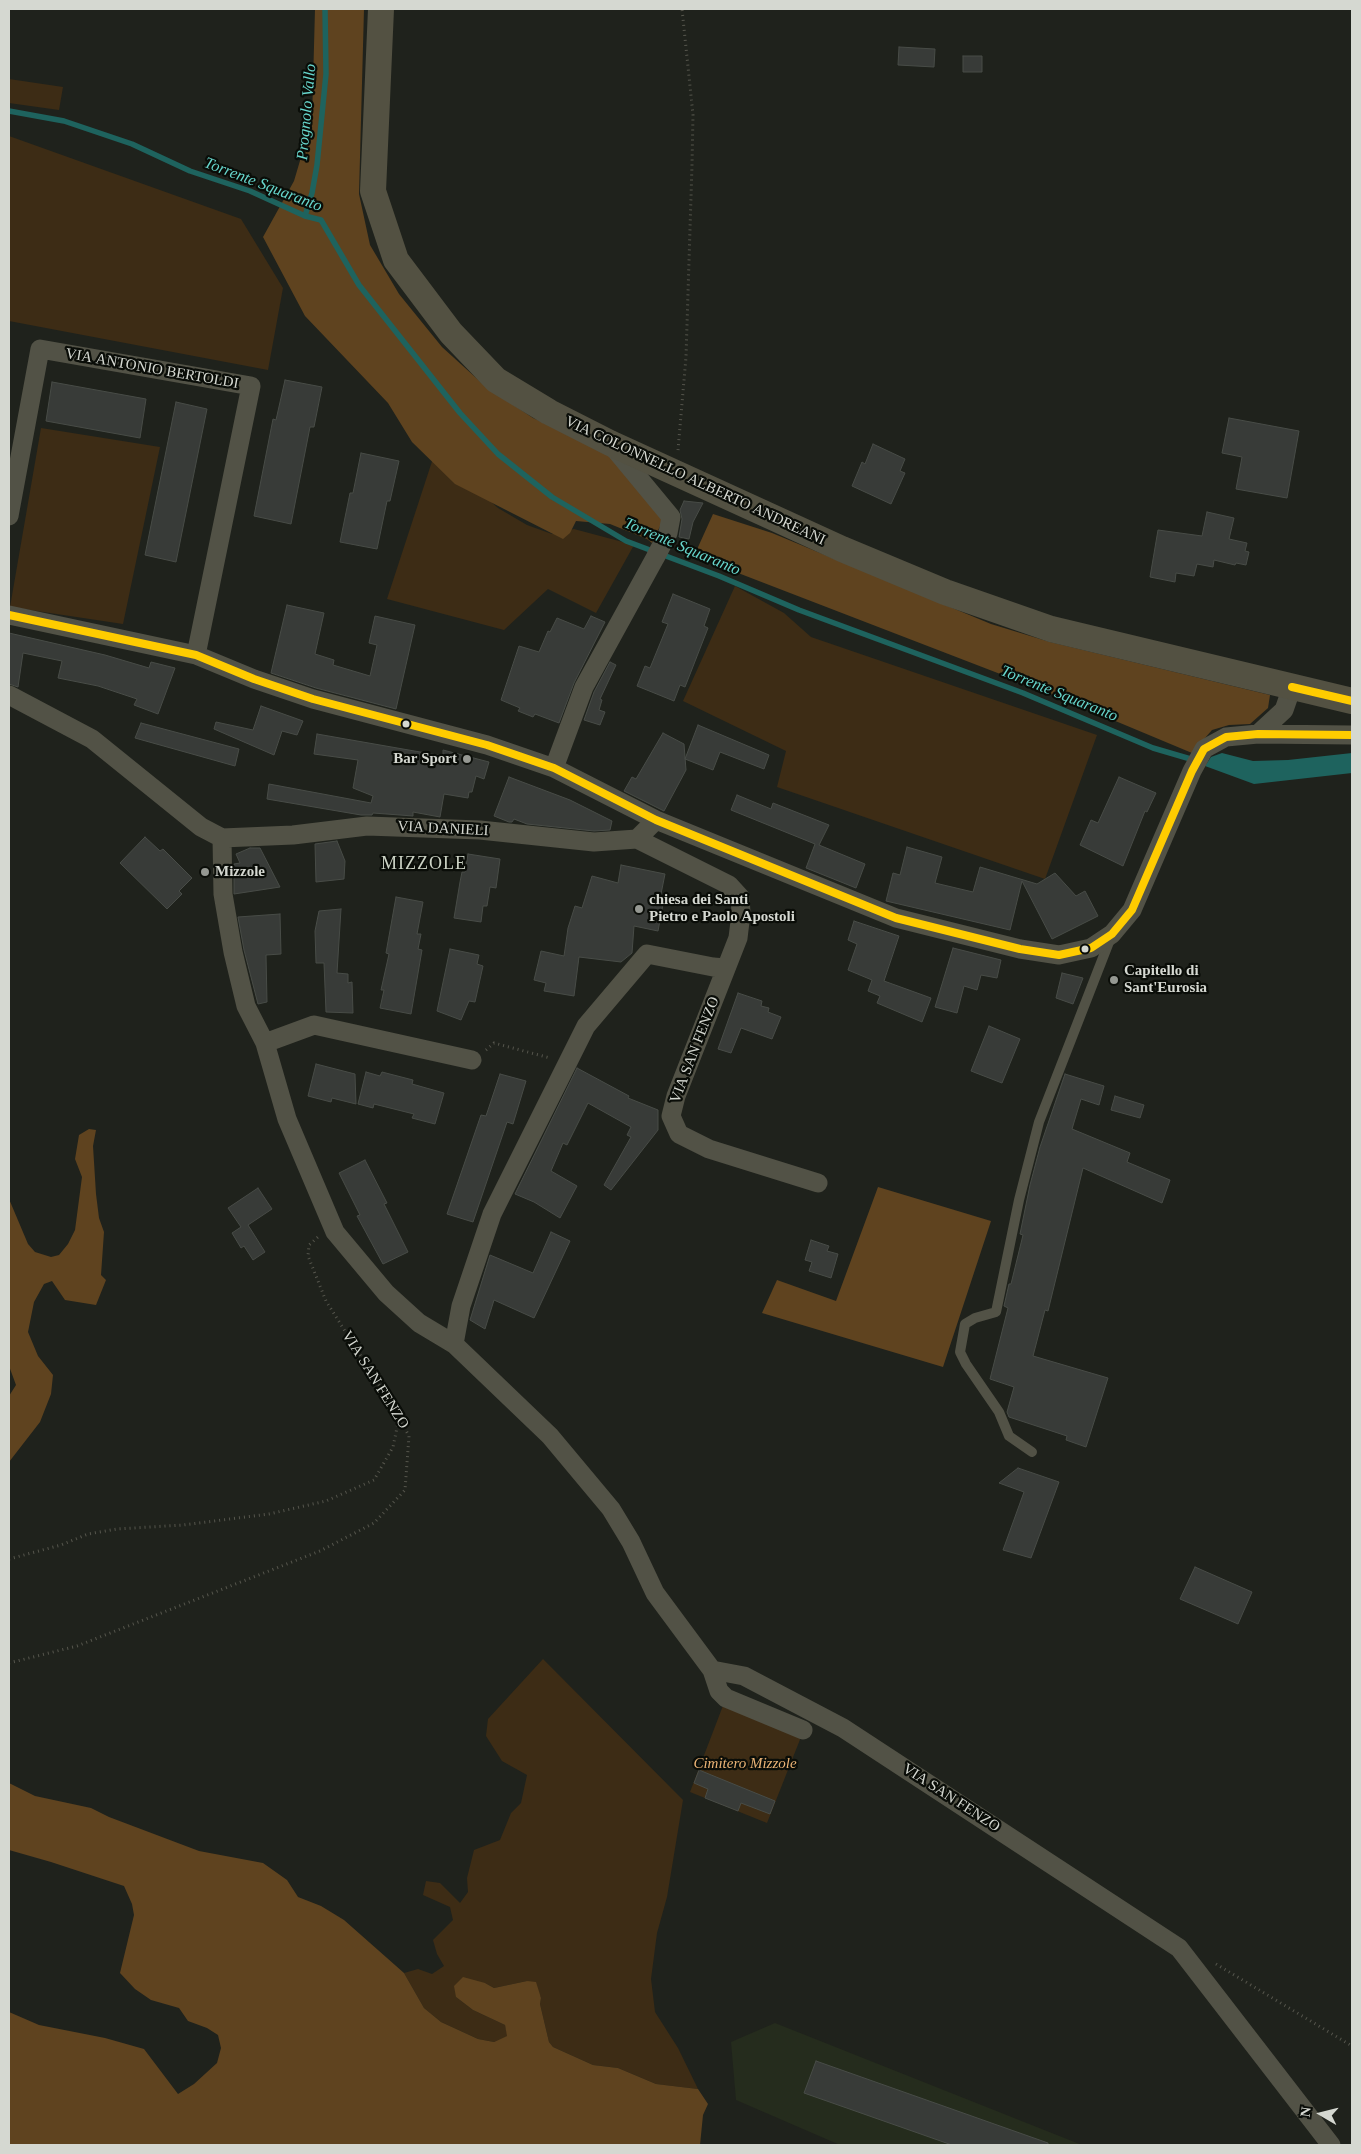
<!DOCTYPE html>
<style>
body{margin:0}
#map{position:relative;width:1361px;height:2154px;overflow:hidden;background:#1f221c;font-family:Georgia,serif}
canvas{display:block}
.frame{position:absolute;inset:0;border:10px solid #d5d8d1;pointer-events:none}
.north{position:absolute;left:1296px;top:2089px;width:50px;height:50px;-webkit-text-stroke:4px #0a0d08;paint-order:stroke;rotate:278deg;font-size:14px;font-weight:700;line-height:20px;text-align:center;color:#d5d8d1}
.north::after{content:'';display:block;margin:auto;width:18px;height:22px;background:#d5d8d1;clip-path:polygon(50% 0,100% 100%,50% 72%,0 100%)}
</style>
<div id="map">
<canvas width="1361" height="2154"></canvas>
<div class="frame"></div>
<div class="north">N</div>
</div>
<script>
const context = document.querySelector('canvas').getContext('2d');
context.lineJoin = 'round';
function paint(path, color) { context.fillStyle = color; context.fill(path, 'evenodd'); }
const poly = rows => new Path2D(rows.map(r => 'M' + r).join(''));
function stroke(path, color, width, dash) { context.strokeStyle = color; context.lineWidth = width; context.lineCap = dash ? 'butt' : 'round'; context.setLineDash(dash || []); context.stroke(path); }
function write(font, color, halo, rows, align = 'center') {
  context.font = font + ' Georgia,serif'; context.lineWidth = 4.5; context.setLineDash([]); context.textBaseline = 'middle'; context.strokeStyle = halo; context.fillStyle = color; for (const [text, x, y, turn = 0] of rows) {
    context.save(); context.translate(x, y); context.rotate((+turn || 0) * Math.PI / 180); context.textAlign = isNaN(turn) ? turn : align; if (halo) context.strokeText(text, 0, 0); context.fillText(text, 0, 0); context.restore();
  }
}
paint(poly([
 [775,2023,1082,2145,840,2145,736,2100,731,2042]
]), '#252c1d');
paint(poly([
 [9,79,63,87,59,110,9,103],
 [9,136,241,219,283,288,268,370,9,321],
 [41,428,160,447,123,624,10,607],
 [439,440,455,470,498,508,527,525,552,534,574,529,634,545,596,613,548,589,504,630,387,599],
 [735,586,784,613,811,637,1097,735,1045,879,777,787,786,751,683,701],
 [543,1659,683,1800,667,1897,657,1933,651,1979,655,2012,678,2048,698,2089,656,2084,618,2068,593,2065,553,2047,549,2042,540,2004,541,1997,527,1981,494,1988,485,1983,456,1997,473,2010,505,2025,508,2036,494,2042,478,2039,441,2022,424,2008,404,1973,418,1969,432,1974,444,1966,437,1954,433,1940,453,1920,450,1907,423,1895,426,1881,440,1883,460,1903,468,1892,467,1878,474,1850,500,1840,511,1813,521,1803,527,1775,502,1761,486,1736,488,1719],
 [724,1703,801,1737,767,1823,690,1792]
]), '#3d2c15');
paint(poly([
 [315,9,364,9,359,194,370,245,399,294,442,347,485,386,533,418,611,453,663,520,652,543,647,539,610,524,576,521,570,533,563,539,455,484,412,442,388,403,305,316,263,237,294,181,312,120],
 [713,514,772,533,991,624,1050,642,1270,695,1268,708,1250,724,1229,725,1212,730,1192,753,1034,687,694,556],
 [89,1129,96,1130,93,1146,96,1194,99,1218,104,1232,101,1275,106,1280,96,1305,65,1300,52,1281,44,1284,34,1302,28,1332,38,1356,53,1375,51,1394,40,1422,9,1462,9,1396,16,1385,9,1366,9,1199,28,1244,35,1252,51,1257,59,1255,68,1244,75,1230,82,1177,75,1159,79,1135],
 [878,1187,991,1221,943,1367,762,1313,777,1280,836,1301],
 [9,1783,35,1796,91,1808,109,1817,199,1851,263,1863,287,1880,298,1897,321,1906,344,1920,404,1973,424,2008,441,2022,478,2039,494,2042,507,2036,505,2025,473,2010,456,1997,454,1986,463,1977,485,1983,494,1988,527,1981,536,1982,541,1998,540,2004,549,2042,553,2047,593,2065,618,2068,656,2084,698,2089,708,2104,703,2115,700,2145,9,2145,9,2012,39,2025,105,2038,144,2049,178,2094,194,2084,217,2063,221,2048,218,2035,207,2028,188,2021,179,2008,151,2000,135,1989,120,1973,134,1915,132,1904,124,1886,51,1862,9,1850]
]), '#5f431f');
paint(poly([
 [1222,753,1253,761,1288,760,1352,753,1352,773,1254,784,1205,766,1211,757]
]), '#1e635e');
stroke(poly([
 [9,111,64,121,132,144,190,171,250,191,305,216,321,220,359,285,460,413,498,454,552,497,626,541,719,576,799,610,1023,693,1153,748,1194,760],
 [305,216,312,193,317,165,326,74,325,9]
]), '#1e635e', 5.5);
const building = poly([
 [899,47,935,49,934,67,898,65,899,47],
 [963,56,982,56,982,72,963,72,963,56],
 [285,380,322,387,314,427,310,427,291,524,254,516,273,419,276,420,285,380],
 [52,382,146,399,140,438,46,421,52,382],
 [176,402,207,409,176,562,145,555,176,402],
 [1229,418,1299,431,1287,498,1236,489,1242,457,1222,453,1229,418],
 [873,444,905,459,900,471,905,473,891,504,852,486,862,462,865,464,873,444],
 [361,453,399,461,390,501,387,501,377,549,340,542,350,493,353,493,361,453],
 [684,501,703,503,693,522,689,539,679,537,682,519,680,510,684,501],
 [1207,512,1234,518,1229,539,1247,543,1245,551,1249,552,1246,565,1236,563,1235,565,1214,560,1213,567,1197,564,1194,576,1176,573,1175,582,1150,577,1158,530,1202,536,1207,512],
 [673,594,710,609,704,626,708,628,685,687,680,685,674,701,637,686,645,666,650,668,668,624,662,622,673,594],
 [287,605,324,613,315,654,334,660,333,665,370,676,377,645,369,643,375,616,415,625,396,709,316,688,271,673,287,605],
 [591,616,605,622,574,683,559,723,535,714,533,717,518,711,520,708,501,700,519,646,539,652,548,631,550,632,557,618,584,629,591,616],
 [9,633,105,655,149,668,151,662,175,668,158,714,134,705,137,699,98,686,58,678,62,661,23,653,18,687,9,684,9,633],
 [610,662,616,665,600,699,602,700,599,710,605,712,600,725,584,720,594,692,610,662],
 [261,706,303,721,297,735,282,731,274,755,214,729,216,722,253,730,261,706],
 [141,723,239,749,235,766,135,738,141,723],
 [698,725,769,755,764,769,720,752,713,770,685,759,698,725],
 [663,733,684,744,686,770,664,811,624,791,632,777,636,779,663,733],
 [317,734,443,756,443,750,489,762,484,779,476,776,472,792,469,792,468,798,444,794,440,817,413,812,413,816,373,813,372,815,361,815,267,799,269,784,371,803,373,796,353,788,358,760,314,754,317,734],
 [509,777,570,800,612,821,610,830,594,831,527,824,514,819,512,822,509,822,494,816,509,777],
 [1119,777,1156,793,1147,812,1145,811,1123,866,1080,845,1091,820,1098,823,1119,777],
 [737,795,771,809,773,803,829,825,819,845,865,864,856,888,806,868,815,844,731,810,737,795],
 [145,837,160,851,163,849,192,878,179,891,182,894,167,909,120,863,145,837],
 [337,841,345,861,344,879,316,882,315,844,337,841],
 [907,847,942,857,935,883,973,892,980,867,1037,884,1055,873,1076,896,1085,891,1098,916,1052,939,1022,881,1010,930,886,901,893,873,900,875,907,847],
 [250,848,260,848,280,887,234,894,234,864,240,863,236,854,250,848],
 [468,854,500,859,496,888,490,887,487,906,483,906,481,922,454,918,460,882,462,872,465,872,468,854],
 [621,865,665,874,660,899,664,899,658,931,634,926,632,953,621,962,579,957,574,996,544,991,546,983,534,980,541,951,564,956,568,928,575,906,582,908,592,876,618,883,621,865],
 [396,897,423,902,417,934,421,934,418,949,422,950,411,1014,380,1008,384,990,381,990,389,954,386,953,396,897],
 [341,909,337,973,348,974,348,983,352,982,353,1013,326,1012,324,963,316,963,315,931,319,911,341,909],
 [280,914,281,954,266,955,267,1002,258,1004,244,950,238,917,280,914],
 [854,921,899,936,884,981,931,998,922,1022,877,1003,880,996,868,991,872,980,848,970,857,944,848,940,854,921],
 [953,948,1001,960,997,978,981,975,977,990,964,986,957,1013,935,1007,953,948],
 [450,949,479,955,477,964,483,966,475,1002,469,1001,461,1020,437,1011,450,949],
 [1062,973,1083,978,1073,1004,1056,998,1062,973],
 [738,993,762,1001,761,1006,769,1008,768,1012,781,1017,772,1039,741,1028,731,1053,718,1049,738,993],
 [989,1026,1020,1039,1002,1083,971,1071,989,1026],
 [316,1064,355,1074,356,1104,332,1098,331,1102,308,1096,316,1064],
 [577,1068,629,1096,628,1098,658,1110,658,1130,611,1190,604,1185,631,1137,627,1135,631,1127,588,1103,567,1145,563,1143,551,1171,577,1186,560,1218,534,1202,515,1194,577,1068],
 [366,1072,380,1076,382,1072,413,1080,412,1084,444,1093,435,1124,412,1118,414,1114,374,1104,373,1108,358,1104,366,1072],
 [500,1074,526,1081,513,1124,507,1122,473,1222,447,1214,481,1115,486,1116,500,1074],
 [1065,1074,1104,1086,1099,1105,1081,1099,1072,1129,1130,1153,1127,1162,1170,1180,1162,1203,1083,1168,1048,1311,1045,1310,1033,1356,1108,1378,1086,1447,1066,1440,1067,1436,1009,1417,1007,1412,1014,1387,990,1379,1008,1308,1004,1306,1009,1284,1011,1284,1023,1235,1020,1234,1030,1185,1040,1147,1065,1074],
 [1115,1096,1144,1105,1140,1118,1111,1110,1115,1096],
 [365,1160,387,1203,384,1204,408,1252,383,1264,357,1216,360,1215,339,1173,365,1160],
 [258,1188,272,1209,248,1225,265,1252,253,1260,244,1246,241,1248,232,1233,241,1227,228,1208,258,1188],
 [551,1232,570,1241,534,1318,494,1300,485,1329,470,1320,490,1255,533,1273,551,1232],
 [811,1240,829,1246,827,1251,838,1254,831,1278,809,1271,812,1262,805,1260,811,1240],
 [1018,1468,1059,1482,1031,1558,1003,1550,1024,1492,999,1483,1018,1468],
 [1195,1567,1252,1592,1238,1624,1180,1599,1195,1567],
 [699,1770,775,1801,770,1814,741,1803,738,1811,705,1798,708,1789,694,1783,699,1770],
 [816,2061,1048,2143,1048,2145,952,2145,804,2093,816,2061]
]);
paint(building, '#383b38');
stroke(building, '#484c47', 1);
stroke(poly([
 [678,450,686,357,692,165,693,115,682,9],
 [486,1050,494,1043,550,1058],
 [9,1559,61,1545,88,1534,117,1529,183,1525,269,1514,326,1501,374,1480,393,1447,399,1418],
 [9,1663,77,1646,320,1551,374,1523,405,1490,409,1436,393,1407,326,1301,308,1256,309,1245,318,1237],
 [1216,1964,1352,2046]
]), '#56564d', 3, [1, 4]);
stroke(poly([
 [1032,1452,1009,1436,999,1412,966,1364,960,1352,965,1324,975,1318,996,1312,1019,1200,1039,1122,1111,937]
]), '#525246', 10);
stroke(poly([
 [9,516,40,349,251,386,196,655],
 [9,615,196,655,254,679,313,699,487,745,554,768,656,820,896,918,1020,949,1059,955,1091,948,1112,934,1132,910,1192,771,1204,749,1226,737,1258,734,1352,735],
 [9,695,92,739,201,827,222,838,293,835,367,826,480,830,594,842,637,839,656,820],
 [1258,734,1284,710,1292,687],
 [554,768,584,687,655,558,668,533,671,517,613,447],
 [222,838,223,894,233,952,246,1006,265,1043,287,1119,335,1232,386,1293,419,1323,454,1344,550,1436,611,1509,631,1542,655,1593,712,1670,719,1691,726,1698,803,1730],
 [637,839,729,885,740,897,741,913,738,938,676,1096,671,1116,679,1134,709,1149,818,1183],
 [265,1043,314,1025,472,1060],
 [454,1344,461,1306,492,1214,586,1026,647,954,713,967,726,968],
 [712,1670,744,1676,843,1728,1179,1948,1331,2145]
]), '#525246', 19);
stroke(poly([
 [381,9,373,191,396,260,451,333,496,380,549,412,610,443,842,549,945,592,1051,629,1352,701]
]), '#535142', 26);
stroke(poly([
 [9,615,196,655,254,679,313,699,487,745,554,768,656,820,896,918,1020,949,1059,955,1091,948,1112,934,1132,910,1192,771,1204,749,1226,737,1258,734,1352,735],
 [1292,687,1352,701]
]), '#fc0', 8);
for (const [x, y, r, color] of [
 [406,724,4.5,"#d5d8d1"],
 [467,759,5,"#959892"],
 [205,872,5,"#959892"],
 [639,909,5,"#959892"],
 [1085,949,4.5,"#d5d8d1"],
 [1114,980,5,"#959892"]
]) { const dot = new Path2D(); dot.arc(x, y, r, 0, 2 * Math.PI); context.fillStyle = color; context.fill(dot); stroke(dot, '#0a0d08', 2); }
write('15px', '#d5d8d1', '#0a0d08', [
 ["VIA ANTONIO BERTOLDI",152,369,10],
 ["VIA COLONNELLO ALBERTO ANDREANI",695,481,25],
 ["VIA DANIELI",443,829,3],
 ["VIA SAN FENZO",695,1050,-69],
 ["VIA SAN FENZO",375,1380,58],
 ["VIA SAN FENZO",951,1798,33]
]);
write('bold 15px', '#d5d8d1', '#0a0d08', [
 ["Bar Sport",457,759,"right"],
 ["Mizzole",215,872],
 ["chiesa dei Santi",649,900],
 ["Pietro e Paolo Apostoli",649,917],
 ["Capitello di",1124,971],
 ["Sant'Eurosia",1124,988]
], 'left');
write('italic 15px', '#ecb476', '#0a0d08', [
 ["Cimitero Mizzole",745,1764]
]);
write('italic 16px', '#67d6cc', '#0a0d08', [
 ["Prognolo Vallo",307,112,-85],
 ["Torrente Squaranto",263,185,21],
 ["Torrente Squaranto",682,547,23],
 ["Torrente Squaranto",1059,694,22]
]);
context.letterSpacing = '1px';
write('18px', '#ccd3c5', '#0a0d08', [
 ["MIZZOLE",424,864]
]);
context.letterSpacing = '0px';
</script>
